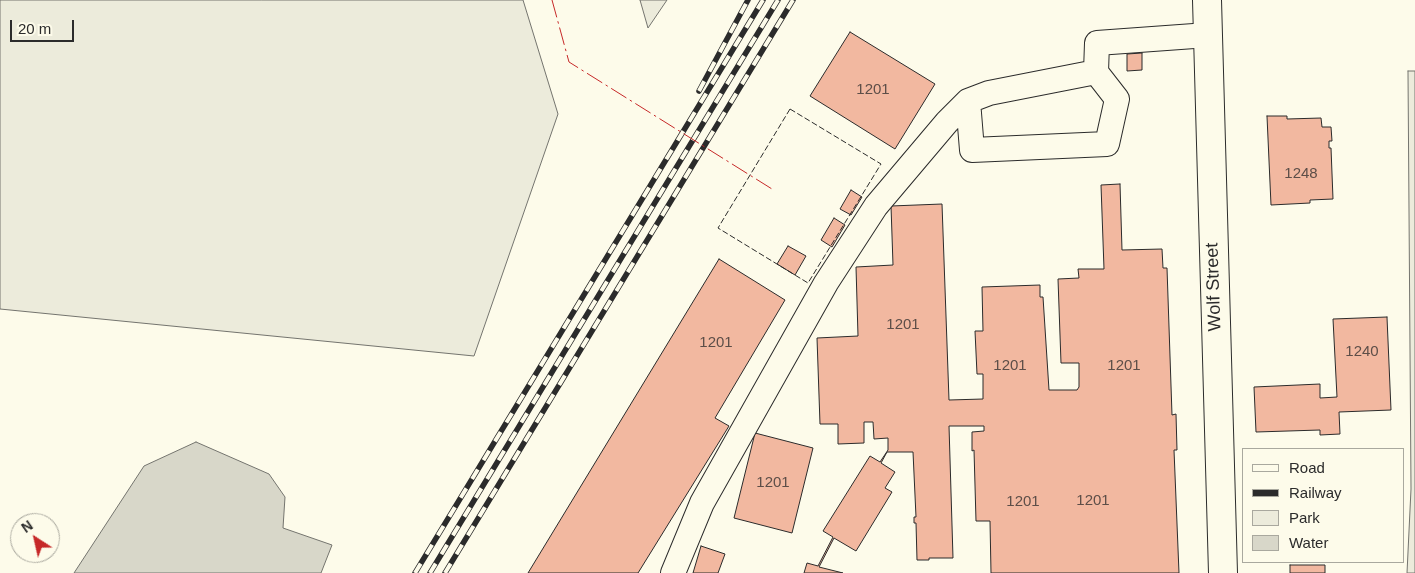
<!DOCTYPE html>
<style>
body{margin:0}
#map{position:relative;width:1415px;height:573px;overflow:hidden;background:#fdfbea;font-family:Arial,sans-serif}
canvas{display:block}
.legend{position:absolute;left:1242px;top:448px;width:162px;height:115px;box-sizing:border-box;background:#fdfbea;border:1px solid #a9a89e;margin:0;padding:6px 9px;list-style:none;font-size:15px;color:#2b2b2b}
.legend li{display:flex;align-items:center;gap:10px;height:25px}
.legend b{width:25px;border:1px solid #a9a89e}
.north{position:absolute;left:10px;top:513px;width:50px;height:50px;box-sizing:border-box;background:#fdfbea;border:1px solid #a9a89e;border-radius:50%;rotate:325deg;font-size:14px;font-weight:700;line-height:20px;text-align:center;color:#2b2b2b}
.north::after{content:'';display:block;margin:auto;width:18px;height:22px;background:#c62828;clip-path:polygon(50% 0,100% 100%,50% 72%,0 100%)}
.scale{position:absolute;left:10px;top:20px;width:64px;height:22px;box-sizing:border-box;border:2px solid #2b2b2b;border-top:0;padding-left:6px;font-size:15px;line-height:18px;white-space:nowrap;color:#2b2b2b;-webkit-text-stroke:4px #fdfbea;paint-order:stroke}
</style>
<div id="map">
<canvas width="1415" height="573"></canvas>
<ul class="legend">
<li><b style="height:6px;background:#fdfbea"></b>Road</li>
<li><b style="height:6px;background:#2b2b2b"></b>Railway</li>
<li><b style="height:14px;background:#ecebdb"></b>Park</li>
<li><b style="height:14px;background:#d8d7c9"></b>Water</li>
</ul>
<div class="north">N</div>
<div class="scale">20 m</div>
</div>
<script>
const context = document.querySelector('canvas').getContext('2d');
context.lineJoin = 'round';
function paint(path, color) { context.fillStyle = color; context.fill(path, 'evenodd'); }
const poly = rows => new Path2D(rows.map(r => 'M' + r).join(''));
function stroke(path, color, width, dash) { context.strokeStyle = color; context.lineWidth = width; context.lineCap = dash ? 'butt' : 'round'; context.setLineDash(dash || []); context.stroke(path); }
function write(font, color, halo, rows, align = 'center') {
  context.font = font + ' Arial,sans-serif'; context.lineWidth = 4; context.setLineDash([]); context.textBaseline = 'middle'; context.strokeStyle = halo; context.fillStyle = color; for (const [text, x, y, turn = 0] of rows) {
    context.save(); context.translate(x, y); context.rotate((+turn || 0) * Math.PI / 180); context.textAlign = isNaN(turn) ? turn : align; if (halo) context.strokeText(text, 0, 0); context.fillText(text, 0, 0); context.restore();
  }
}
const green = poly([
 [0,0,523,0,558,114,474,356,0,309,0,0],
 [640,0,667,0,648,28,640,0],
 [1408,71,1415,71,1415,573,1407,573,1411,489,1408,71]
]);
paint(green, '#ecebdb');
stroke(green, '#74746e', 1);
const water = poly([
 [196,442,269,474,285,497,283,528,332,545,321,573,74,573,144,466,196,442]
]);
paint(water, '#d8d7c9');
stroke(water, '#74746e', 1);
const building = poly([
 [850,32,935,84,895,149,810,96,850,32],
 [1142,53,1142,70,1127,71,1127,54,1142,53],
 [1267,116,1287,116,1287,119,1321,118,1322,127,1331,127,1332,141,1329,141,1329,148,1331,148,1333,199,1310,200,1310,203,1271,205,1267,116],
 [1120,184,1122,250,1162,249,1163,268,1167,268,1172,415,1176,414,1177,450,1174,450,1179,573,991,573,990,521,976,521,974,450,972,451,972,432,984,431,984,426,949,426,953,558,929,558,929,560,917,560,916,523,914,523,914,517,916,517,913,452,887,452,881,463,895,472,885,488,892,492,856,551,834,538,819,567,843,573,804,573,807,563,818,566,833,537,823,531,870,456,880,462,888,450,888,438,874,439,873,422,864,422,864,443,838,444,838,424,820,424,817,338,858,336,856,267,893,265,891,206,942,204,949,400,983,399,983,374,977,374,975,331,983,331,982,287,1040,285,1040,297,1043,297,1049,390,1077,390,1079,387,1079,363,1061,363,1058,279,1079,278,1078,269,1104,269,1101,185,1120,184],
 [851,190,862,197,851,215,840,209,851,190],
 [834,218,845,225,832,247,821,240,834,218],
 [788,246,806,256,795,275,777,264,788,246],
 [719,259,785,300,715,418,729,426,638,573,528,573,719,259],
 [1387,317,1391,410,1339,412,1340,434,1320,435,1320,430,1256,432,1254,387,1320,384,1320,398,1337,397,1333,319,1387,317],
 [755,433,813,448,792,533,734,518,755,433],
 [701,546,725,554,718,573,693,573,701,546],
 [1290,565,1325,565,1325,573,1290,573,1290,565]
]);
paint(building, '#f2b8a0');
stroke(building, '#2b2b2b', 1);
const minor = poly([
 [968,101,972,150,1107,144,1117,99,1096,72],
 [673,573,702,503,826,283,876,206,947,122,968,101,989,93,1096,72,1097,43,1208,35]
]);
const major = poly([
 [1207,0,1223,573]
]);
stroke(minor, '#2b2b2b', 26);
stroke(major, '#2b2b2b', 30);
stroke(minor, '#fdfbea', 24);
stroke(major, '#fdfbea', 28);
const rail = poly([
 [699,91,748,0],
 [415,573,763,0],
 [430,573,778,0],
 [445,573,793,0]
]);
stroke(rail, '#2b2b2b', 5.5);
stroke(rail, '#fdfbea', 4, [11]);
stroke(poly([
 [790,109,881,164,808,283,718,228,790,109]
]), '#2b2b2b', 1, [6, 2.5]);
stroke(poly([
 [552,0,569,62,772,189]
]), '#c62828', 1, [18, 4, 2.5, 4]);
write('15px', '#5d4e48', null, [
 ["1201",873,90],
 ["1248",1301,174],
 ["1201",903,325],
 ["1201",716,343],
 ["1240",1362,352],
 ["1201",1010,366],
 ["1201",1124,366],
 ["1201",773,483],
 ["1201",1093,501],
 ["1201",1023,502]
]);
write('18px', '#2b2b2b', '#fdfbea', [
 ["Wolf Street",1214,287,-92]
]);
</script>
